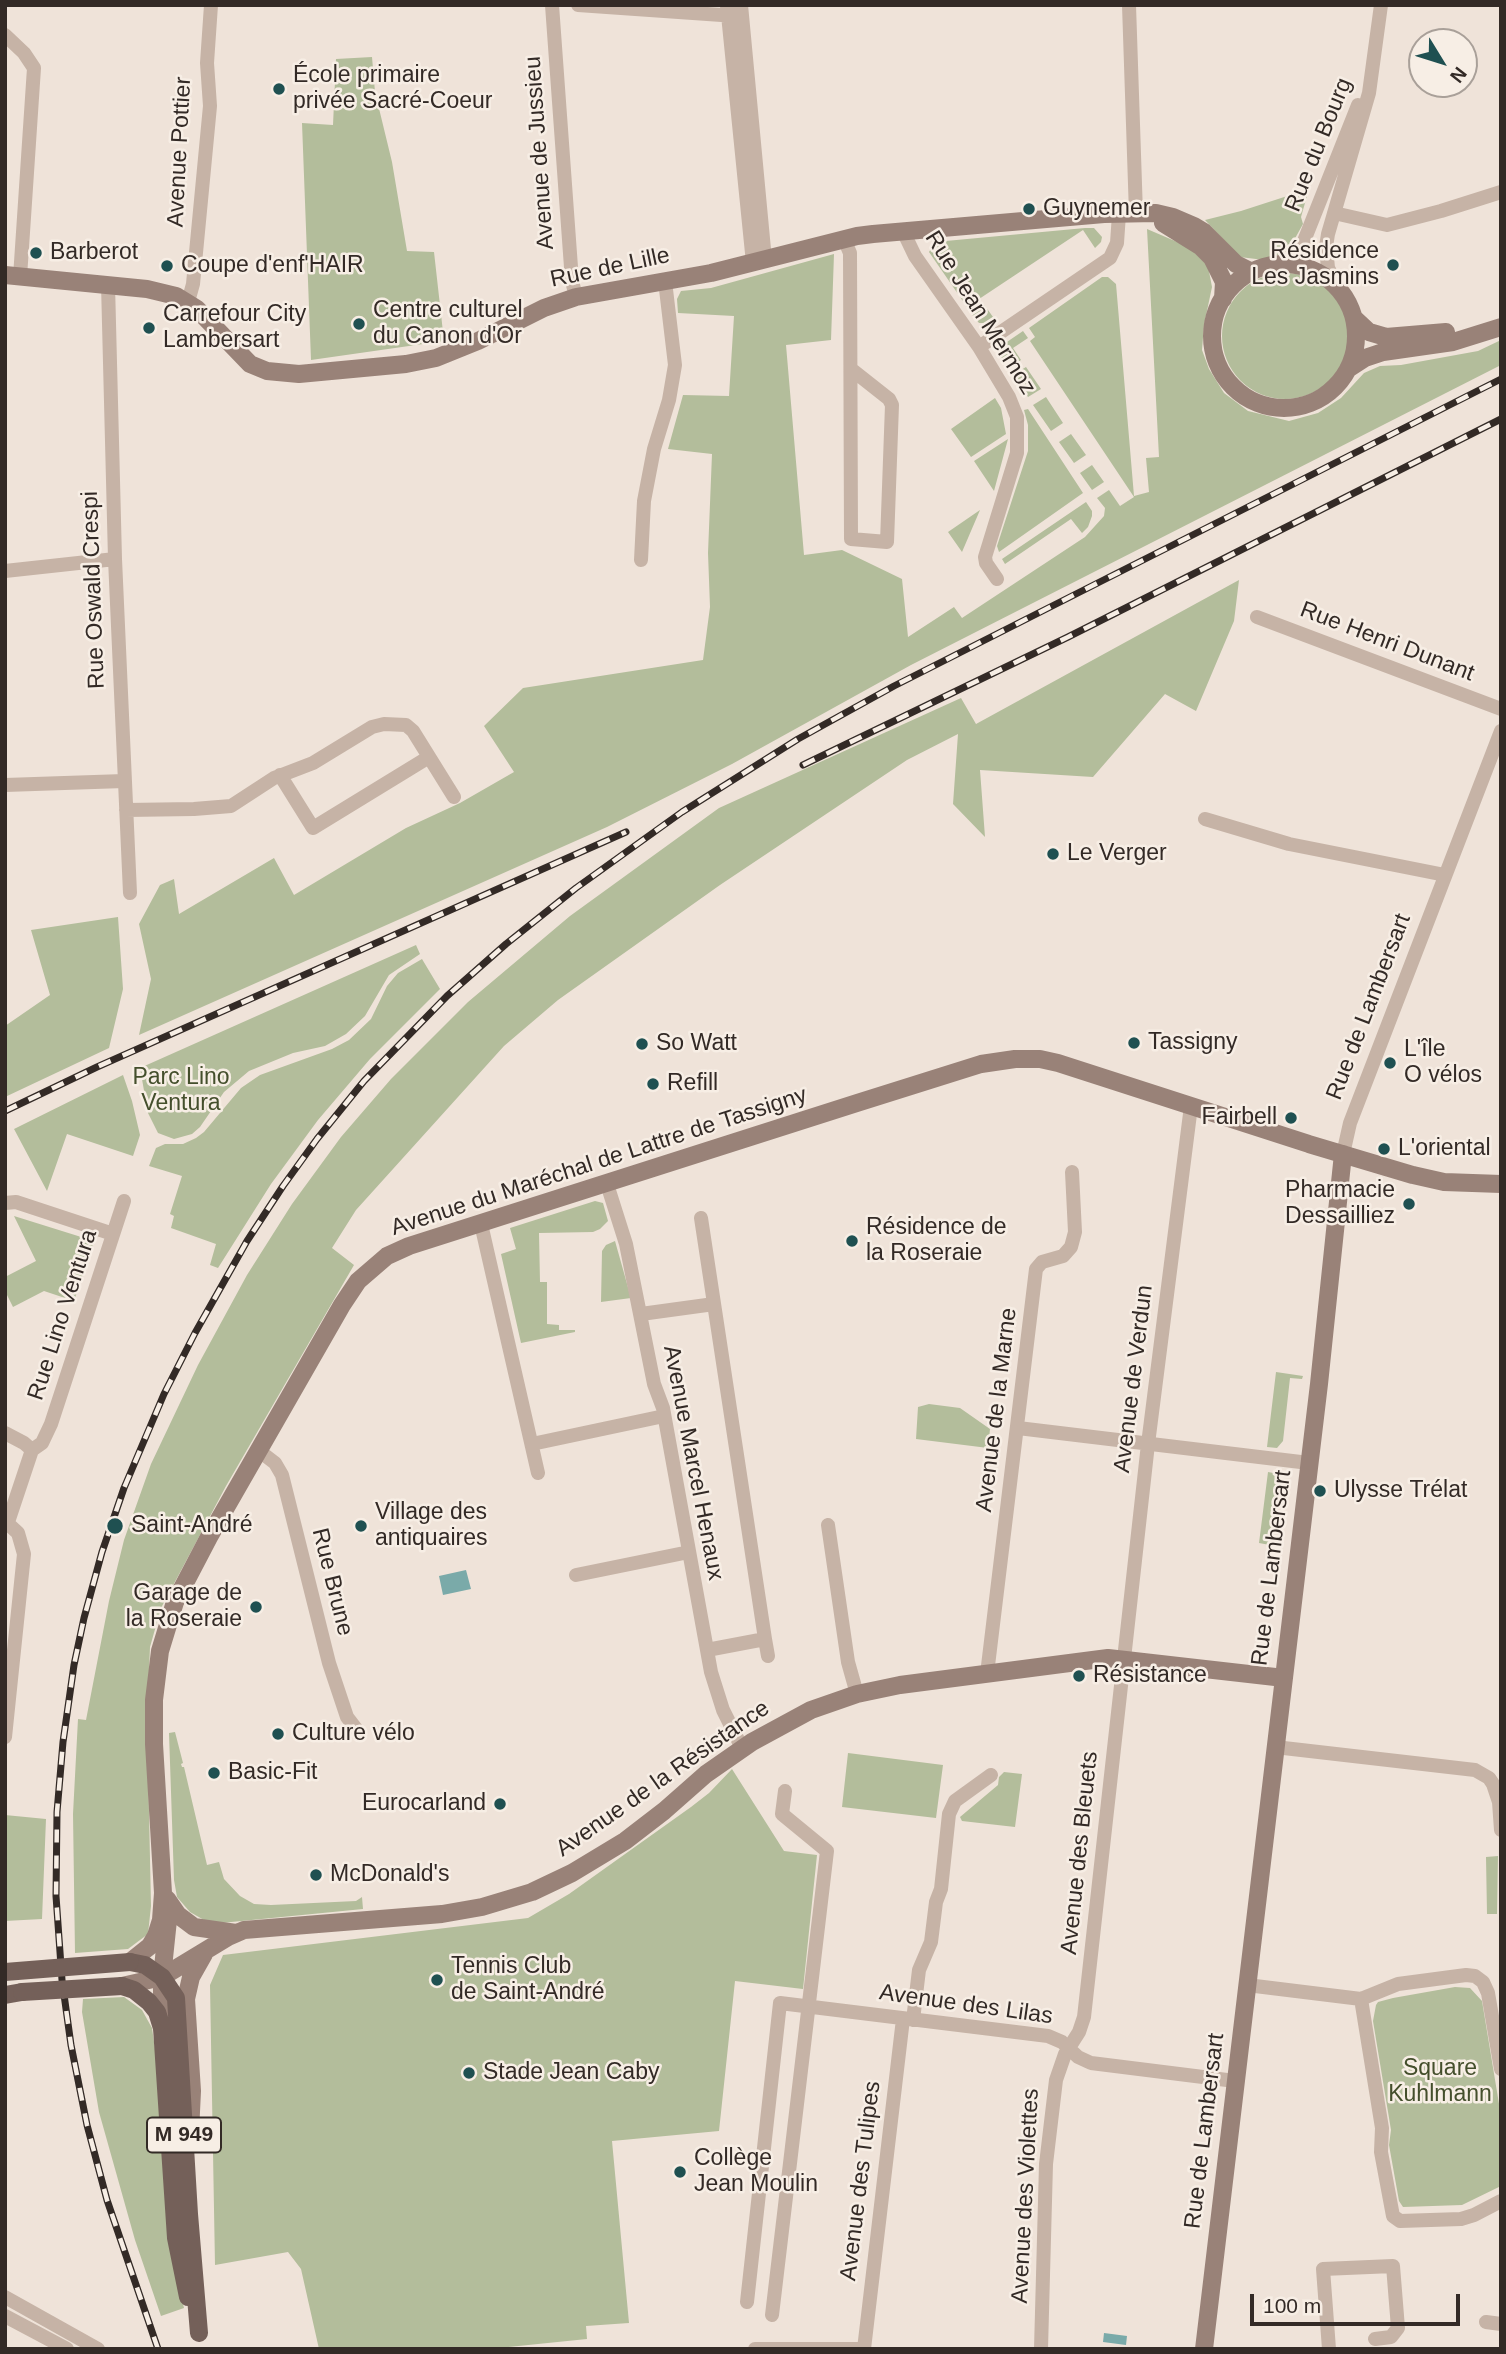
<!DOCTYPE html>
<meta charset="utf-8">
<style>
body{margin:0}
#map{position:relative;width:1506px;height:2354px;overflow:hidden;background:#efe3d9;font-family:Helvetica,sans-serif}
canvas{display:block}
.frame{position:absolute;inset:0;border:7px solid #332a26;pointer-events:none}
.north{position:absolute;left:1408px;top:28px;width:70px;height:70px;box-sizing:border-box;background:#f7eee5;border:2px solid #a9a099;border-radius:50%;rotate:128deg;font-size:19px;font-weight:700;line-height:28px;text-align:center;color:#332a26}
.north::after{content:'';display:block;margin:auto;width:24px;height:32px;background:#1f5051;clip-path:polygon(50% 0,100% 100%,50% 72%,0 100%)}
.scale{position:absolute;left:1250px;top:2294px;width:210px;height:32px;box-sizing:border-box;border:4px solid #332a26;border-top:0;padding-left:9px;font-size:21px;line-height:24px;white-space:nowrap;color:#332a26;-webkit-text-stroke:5px #f7eee5;paint-order:stroke}
</style>
<div id="map">
<canvas width="1506" height="2354"></canvas>
<div class="frame"></div>
<div class="north">N</div>
<div class="scale">100 m</div>
</div>
<script>
const context = document.querySelector('canvas').getContext('2d');
context.lineJoin = 'round';
function paint(path, color) { context.fillStyle = color; context.fill(path, 'evenodd'); }
const poly = rows => new Path2D(rows.map(r => 'M' + r).join(''));
function stroke(path, color, width, dash) { context.strokeStyle = color; context.lineWidth = width; context.lineCap = dash ? 'butt' : 'round'; context.setLineDash(dash || []); context.stroke(path); }
function write(font, color, halo, rows, align = 'center') {
  context.font = font + ' Helvetica,sans-serif'; context.lineWidth = 5; context.setLineDash([]); context.textBaseline = 'middle'; context.strokeStyle = halo; context.fillStyle = color; for (const [text, x, y, turn = 0] of rows) {
    context.save(); context.translate(x, y); context.rotate((+turn || 0) * Math.PI / 180); context.textAlign = isNaN(turn) ? turn : align; if (halo) context.strokeText(text, 0, 0); context.fillText(text, 0, 0); context.restore();
  }
}
paint(poly([
 [372,57,375,92,392,162,407,251,434,252,444,341,311,360,302,123,333,125,336,59],
 [1309,189,1301,217,1303,224,1288,251,1264,260,1240,257,1205,220,1241,211],
 [1085,228,1094,228,1102,237,1101,242,1095,248,1083,230,967,307,929,252,935,242],
 [1147,229,1189,247,1208,266,1212,287,1204,325,1202,350,1209,369,1224,393,1248,411,1289,421,1318,413,1341,398,1364,373,1380,366,1401,365,1478,351,1501,340,1501,365,911,665,732,764,607,827,139,1035,151,979,139,924,160,885,174,879,179,914,274,858,294,895,406,828,460,803,514,772,484,726,523,688,703,660,710,607,708,553,712,454,668,449,683,395,729,396,734,316,678,313,677,299,681,291,711,288,834,254,831,340,786,345,804,555,842,550,902,579,908,637,954,607,962,618,1085,537,1104,516,1105,508,1097,498,1109,490,1120,506,1134,497,1030,341,1035,337,1029,328,1102,277,1108,277,1116,284,1134,496,1149,492,1146,458,1159,457],
 '1222 336a63 63 0 1 1 126 0a63 63 0 1 1-126 0Z',
 [983,303,993,317,985,323,979,323,970,312],
 [1023,331,1028,338,1013,348,1021,360,1009,368,999,354,1001,346],
 [1026,367,1041,389,1028,397,1013,375],
 [1046,397,1063,423,1051,431,1033,405],
 [995,398,1001,408,1006,434,971,457,951,429],
 [1028,409,1083,493,999,552,997,546,1028,451,1028,425,1024,410],
 [1071,434,1086,455,1074,463,1059,442],
 [1008,439,994,491,974,461],
 [1092,465,1104,482,1092,490,1080,473],
 [1086,502,1092,511,1092,516,1088,527,1082,533,1071,519,1005,564,1002,559],
 [980,510,962,552,948,532],
 [1239,580,1234,621,1196,711,1165,694,1093,777,980,770,985,837,953,804,958,734,907,760,720,885,558,1000,504,1046,356,1210,332,1248,354,1265,226,1486,161,1608,150,1647,147,1718,151,1906,148,1934,128,1949,75,1953,73,1814,78,1719,86,1720,109,1601,124,1540,151,1464,198,1365,247,1275,292,1204,341,1137,391,1079,468,1002,570,916,719,808,961,698,976,724],
 [118,917,123,989,109,1048,5,1097,5,1026,50,995,31,930],
 [416,945,420,954,389,975,365,1016,346,1034,325,1046,293,1053,249,1071,224,1092,200,1127,192,1134,174,1139,158,1133,148,1113,140,1068],
 [422,959,440,989,370,1059,318,1120,271,1184,218,1268,210,1265,216,1244,171,1228,174,1216,170,1214,182,1176,149,1166,156,1148,165,1144,183,1144,196,1138,204,1132,241,1088,260,1075,332,1049,349,1040,371,1019,387,986,398,973],
 [123,1075,132,1101,140,1135,133,1156,67,1134,47,1191,14,1129],
 [595,1201,603,1203,608,1221,600,1229,593,1232,539,1233,540,1282,547,1282,547,1324,559,1325,559,1330,575,1330,575,1332,521,1343,501,1254,516,1249,510,1228],
 [14,1216,94,1241,74,1301,44,1291,13,1307,5,1291,5,1277,36,1261],
 [615,1241,631,1298,601,1302,602,1251,606,1245],
 [1276,1372,1303,1376,1302,1379,1290,1378,1283,1441,1277,1448,1267,1447],
 [929,1404,960,1408,990,1429,988,1448,916,1439,918,1407],
 [1268,1472,1279,1474,1270,1545,1259,1543],
 [175,1732,183,1763,181,1764,182,1767,184,1767,207,1865,219,1862,224,1879,240,1896,254,1904,271,1905,356,1901,362,1897,363,1909,211,1924,190,1912,177,1897,174,1880,169,1733],
 [848,1753,943,1765,936,1818,842,1807],
 [732,1769,784,1851,817,1855,803,1989,735,1981,719,2131,612,2141,629,2323,586,2326,587,2339,489,2349,319,2349,301,2269,288,2252,215,2265,210,1985,223,1955,528,1918,569,1894,691,1807,709,1793],
 [1004,1772,1022,1774,1015,1827,962,1821,960,1817,998,1785,999,1777],
 [5,1815,46,1819,42,1919,5,1921],
 [1498,1856,1497,1914,1487,1914,1486,1857],
 [1455,1987,1470,1988,1482,2001,1501,2116,1501,2186,1462,2205,1403,2207,1399,2201,1389,2145,1391,2130,1373,2021,1376,2005,1378,2002,1393,1998],
 [124,1997,142,2010,152,2028,155,2049,174,2266,184,2308,161,2316,135,2240,99,2112,82,2012,83,1999]
]), '#b3bd9b');
paint(poly([
 [466,1570,471,1589,443,1595,439,1576],
 [1104,2333,1127,2336,1126,2345,1103,2342]
]), '#7aaaa9');
stroke(poly([
 [552,5,572,281,576,297],
 [578,5,736,16],
 [727,5,753,263],
 [741,5,765,260],
 [1129,5,1136,214],
 [5,35,24,53,34,68,20,277],
 [1334,213,1387,225,1441,211,1501,192],
 [903,231,915,256,979,347,1009,397,1017,417,1017,453,985,557,986,563,997,579],
 [844,239,850,253,851,539,887,542,892,405,889,399,851,369],
 [1284,264,1298,252,1304,241,1358,105],
 [108,284,115,559,130,893],
 [1338,287,1328,268,1326,247,1328,234,1369,93,1381,5],
 [188,302,193,284,210,106,207,63,211,5],
 [979,347,1110,258,1117,243,1119,214],
 [641,560,644,501,654,449,669,400,675,365,665,281],
 [5,571,115,559],
 [1257,617,1501,709],
 [280,775,313,828,429,757],
 [5,785,124,781],
 [126,810,194,809,231,806,274,778,313,763,372,727,384,724,406,725,413,731,454,797],
 [1205,819,1289,844,1445,875],
 [1343,1154,1350,1123,1501,731],
 [607,1184,626,1244,654,1384,663,1408,711,1672,723,1710,742,1748],
 [5,1203,16,1202,113,1234],
 [701,1218,765,1639,707,1650],
 [481,1224,538,1473],
 [641,1314,714,1304],
 [1018,1428,1309,1463],
 [5,1433,24,1443,32,1450],
 [532,1444,664,1416],
 [258,1450,275,1463,282,1475,329,1663,347,1717,357,1730],
 [5,1521,18,1533,24,1554,5,1737],
 [8,1522,32,1450,42,1443,51,1424,124,1201],
 [828,1525,848,1662,857,1694],
 [576,1575,689,1552],
 [765,1639,768,1656],
 [987,1674,1036,1269,1042,1262,1063,1256,1071,1247,1075,1232,1072,1172],
 [1275,1747,1475,1770,1489,1778,1493,1784,1499,1802,1501,1830],
 [1247,1985,1361,1999,1398,1984,1466,1975,1475,1976,1483,1982,1488,1993,1501,2069],
 [1361,1999,1382,2128,1381,2152,1393,2216,1400,2221,1461,2219,1474,2215,1501,2201],
 [913,2020,919,1970,931,1942,936,1902,941,1889,949,1814,955,1801,991,1775],
 [5,2297,98,2349],
 [747,2302,780,2003,1048,2036,1062,2042,1078,2057,1091,2063,1235,2081],
 [772,2315,827,1851,782,1814,785,1791],
 [5,2316,67,2349],
 [1486,2322,1501,2324],
 [755,2349,859,2349],
 [864,2349,903,2019],
 [1041,2349,1046,2164,1056,2080,1065,2054,1079,2032,1084,2017,1148,1444,1191,1106],
 [1329,2349,1323,2269,1393,2266,1398,2328,1391,2337,1375,2339]
]), '#c6b3a6', 14);
stroke(poly([
 [1163,223,1200,246,1212,258,1224,282,1223,299],
 '1212 336a72 72 0 1 1 144 0a72 72 0 1 1-144 0Z',
 [5,275,147,289,176,296,197,309,250,364,267,371,299,374,406,364,436,358,478,341,544,308,576,297,711,273,857,236,873,234,1104,214,1156,213,1173,217,1194,226,1204,232,1236,264,1252,272],
 [1354,318,1369,332,1386,337,1446,332],
 [1348,369,1365,358,1383,352,1453,342,1501,327],
 [167,1899,178,1915,194,1927,236,1933],
 [130,1962,150,1946,156,1936,161,1920,163,1893,154,1744,154,1700,160,1651,175,1602,209,1537,342,1305,358,1281,387,1256,409,1246,857,1103,981,1064,1015,1059,1040,1059,1058,1063,1309,1144,1413,1175,1444,1182,1501,1184],
 [122,1986,162,1977,228,1937,244,1930,442,1914,482,1907,532,1892,572,1873,625,1841,664,1811,706,1774,752,1742,811,1710,857,1694,900,1685,1108,1658,1284,1678],
 [162,2028,162,1977,168,1920],
 [190,2132,192,2091,186,1999,191,1977,204,1954],
 [1204,2349,1319,1384,1343,1154]
]), '#998278', 18);
stroke(poly([
 [130,1962,145,1965,162,1977,176,1998,189,2214,199,2333],
 [122,1986,134,1990,149,2002,157,2012,162,2028,176,2238,188,2297],
 [5,1995,22,1992]
]), '#746059', 18);
const rail = poly([
 [803,765,1068,637,1501,419],
 [5,1111,97,1067,626,832],
 [158,2349,107,2200,87,2125,71,2045,62,1980,56,1896,57,1812,63,1742,74,1665,84,1618,102,1552,124,1488,164,1394,195,1333,247,1241,283,1186,317,1139,364,1081,447,996,506,944,576,888,682,812,798,739,894,686,1501,379]
]);
stroke(rail, '#332a26', 7);
stroke(rail, '#f7eee5', 4.5, [13]);
stroke(poly([
 [5,1972,130,1962],
 [22,1992,122,1986]
]), '#746059', 18);
for (const [x, y, r, color] of [
 [279,89,7,"#1f5051"],
 [1029,209,7,"#1f5051"],
 [36,253,7,"#1f5051"],
 [1393,265,7,"#1f5051"],
 [167,266,7,"#1f5051"],
 [359,324,7,"#1f5051"],
 [149,328,7,"#1f5051"],
 [1053,854,7,"#1f5051"],
 [1134,1043,7,"#1f5051"],
 [642,1044,7,"#1f5051"],
 [1390,1063,7,"#1f5051"],
 [653,1084,7,"#1f5051"],
 [1291,1118,7,"#1f5051"],
 [1384,1149,7,"#1f5051"],
 [1409,1204,7,"#1f5051"],
 [852,1241,7,"#1f5051"],
 [1320,1491,7,"#1f5051"],
 [115,1526,9,"#1f5051"],
 [361,1526,7,"#1f5051"],
 [256,1607,7,"#1f5051"],
 [1079,1676,7,"#1f5051"],
 [278,1734,7,"#1f5051"],
 [214,1773,7,"#1f5051"],
 [500,1804,7,"#1f5051"],
 [316,1875,7,"#1f5051"],
 [437,1980,7,"#1f5051"],
 [469,2073,7,"#1f5051"],
 [680,2172,7,"#1f5051"]
]) { const dot = new Path2D(); dot.arc(x, y, r, 0, 2 * Math.PI); context.fillStyle = color; context.fill(dot); stroke(dot, '#f7eee5', 2.5); }
for (const [x, y, w] of [
 [184,2135,74]
]) { const box = new Path2D(); box.roundRect(x - w / 2, y - 17.5, w, 35, 5); context.fillStyle = '#f7eee5'; context.fill(box); stroke(box, '#332a26', 2); }
write('bold 21px', '#332a26', null, [
 ["M 949",184,2135]
]);
write('23px', '#332a26', '#f7eee5', [
 ["École primaire",293,76],
 ["privée Sacré-Coeur",293,102],
 ["Guynemer",1043,209],
 ["Résidence",1379,252,"right"],
 ["Les Jasmins",1379,278,"right"],
 ["Barberot",50,253],
 ["Coupe d'enf'HAIR",181,266],
 ["Centre culturel",373,311],
 ["du Canon d'Or",373,337],
 ["Carrefour City",163,315],
 ["Lambersart",163,341],
 ["Le Verger",1067,854],
 ["Tassigny",1148,1043],
 ["So Watt",656,1044],
 ["L'île",1404,1050],
 ["O vélos",1404,1076],
 ["Refill",667,1084],
 ["Fairbell",1277,1118,"right"],
 ["L'oriental",1398,1149],
 ["Pharmacie",1395,1191,"right"],
 ["Dessailliez",1395,1217,"right"],
 ["Résidence de",866,1228],
 ["la Roseraie",866,1254],
 ["Ulysse Trélat",1334,1491],
 ["Village des",375,1513],
 ["antiquaires",375,1539],
 ["Saint-André",131,1526],
 ["Garage de",242,1594,"right"],
 ["la Roseraie",242,1620,"right"],
 ["Résistance",1093,1676],
 ["Culture vélo",292,1734],
 ["Basic-Fit",228,1773],
 ["Eurocarland",486,1804,"right"],
 ["McDonald's",330,1875],
 ["Tennis Club",451,1967],
 ["de Saint-André",451,1993],
 ["Stade Jean Caby",483,2073],
 ["Collège",694,2159],
 ["Jean Moulin",694,2185]
], 'left');
write('23px', '#332a26', '#f7eee5', [
 ["Rue du Bourg",1319,145,-68],
 ["Avenue Pottier",180,152,-87],
 ["Avenue de Jussieu",540,153,-94],
 ["Rue de Lille",610,268,-12],
 ["Rue Jean Mermoz",980,313,58],
 ["Rue Oswald Crespi",94,590,-92],
 ["Rue Henri Dunant",1387,642,21],
 ["Rue de Lambersart",1369,1007,-69],
 ["Avenue du Maréchal de Lattre de Tassigny",599,1162,-18],
 ["Rue Lino Ventura",63,1315,-72],
 ["Avenue de Verdun",1134,1379,-83],
 ["Avenue de la Marne",997,1410,-83],
 ["Avenue Marcel Henaux",693,1463,79],
 ["Rue de Lambersart",1272,1568,-83],
 ["Rue Brune",332,1582,76],
 ["Avenue de la Résistance",663,1779,-35],
 ["Avenue des Bleuets",1080,1853,-84],
 ["Avenue des Lilas",966,2005,8],
 ["Rue de Lambersart",1205,2131,-83],
 ["Avenue des Tulipes",861,2181,-83],
 ["Avenue des Violettes",1026,2196,-87]
]);
write('23px', '#444f2c', '#f7eee5', [
 ["Parc Lino",181,1078],
 ["Ventura",181,1104],
 ["Square",1440,2069],
 ["Kuhlmann",1440,2095]
]);
</script>
